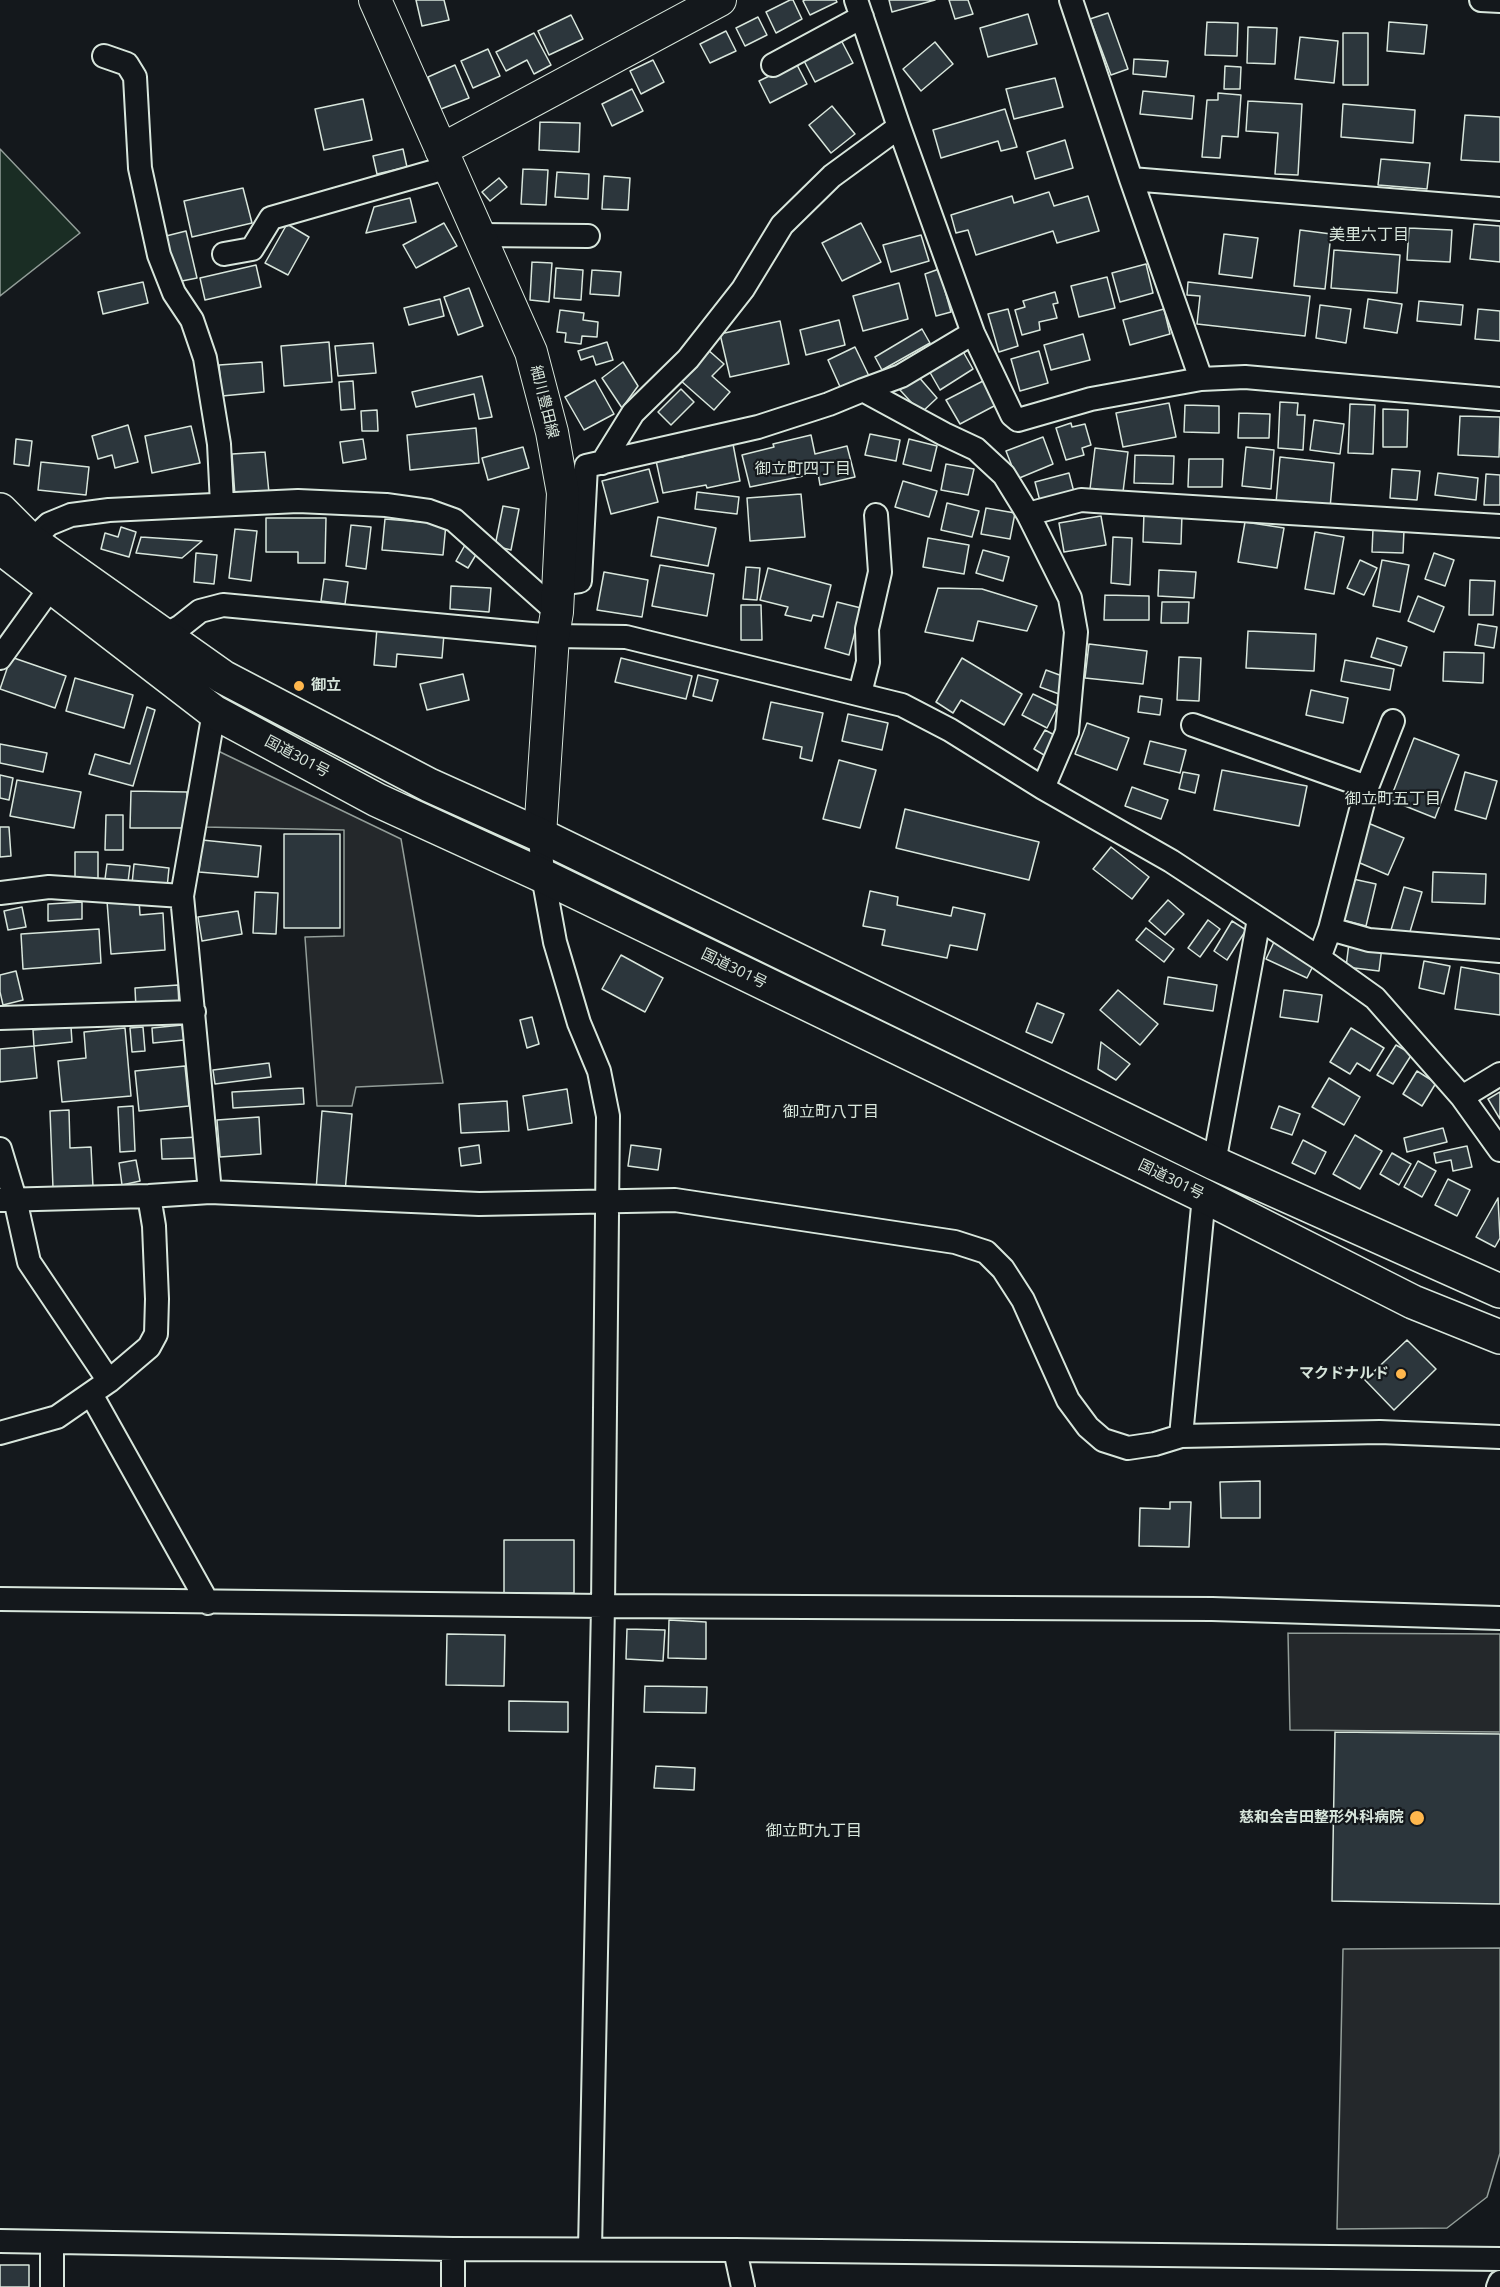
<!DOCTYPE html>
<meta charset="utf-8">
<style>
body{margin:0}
canvas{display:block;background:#14181c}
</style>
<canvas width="1500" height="2287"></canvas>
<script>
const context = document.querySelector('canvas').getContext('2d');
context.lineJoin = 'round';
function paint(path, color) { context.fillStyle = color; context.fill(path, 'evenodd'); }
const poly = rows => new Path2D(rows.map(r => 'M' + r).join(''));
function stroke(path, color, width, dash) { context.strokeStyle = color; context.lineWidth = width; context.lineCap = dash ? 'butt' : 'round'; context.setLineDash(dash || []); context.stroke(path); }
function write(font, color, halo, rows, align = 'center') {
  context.font = font + ' "Open Sans","Noto Sans JP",sans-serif'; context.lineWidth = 4.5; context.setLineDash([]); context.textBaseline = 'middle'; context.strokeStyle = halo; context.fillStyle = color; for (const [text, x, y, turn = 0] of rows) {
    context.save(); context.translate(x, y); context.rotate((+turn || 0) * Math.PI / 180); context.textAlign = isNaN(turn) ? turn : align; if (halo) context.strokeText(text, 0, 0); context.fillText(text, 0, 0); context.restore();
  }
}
const green = poly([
 [0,149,80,233,0,296,0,149]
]);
paint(green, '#1a2d24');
stroke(green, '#939e99', 1.5);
const parking = poly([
 [216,750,401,839,443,1083,356,1087,352,1106,317,1106,305,937,344,936,344,830,204,827,216,750],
 [1288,1633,1500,1634,1500,1732,1290,1730,1288,1633],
 [1500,1948,1500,2153,1487,2197,1447,2228,1337,2229,1343,1949,1500,1948]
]);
paint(parking, '#24282b');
stroke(parking, '#939e99', 1.5);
const building = poly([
 [416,0,444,0,449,20,422,26,416,0],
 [790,0,793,0,802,19,776,33,766,12,790,0],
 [805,0,836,0,837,2,810,15,803,1,805,0],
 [889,0,935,0,892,12,889,0],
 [949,0,968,0,973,14,955,19,949,0],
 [1108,13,1128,69,1111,75,1090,19,1108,13],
 [1028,14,1037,44,988,57,980,28,1028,14],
 [571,15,583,39,549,55,538,31,571,15],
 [758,17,767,35,745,46,736,28,758,17],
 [1207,22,1238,23,1237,56,1205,55,1207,22],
 [1389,22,1427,25,1424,54,1387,51,1389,22],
 [1248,27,1277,28,1275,64,1247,63,1248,27],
 [726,31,736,51,710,63,700,44,726,31],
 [534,33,551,65,534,74,527,60,506,71,496,52,534,33],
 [1343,33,1368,33,1368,85,1343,85,1343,33],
 [1300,37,1338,41,1334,83,1295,79,1300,37],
 [840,38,853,63,815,82,802,57,840,38],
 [935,42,953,64,921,91,903,69,935,42],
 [488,49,500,76,473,88,461,61,488,49],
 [1134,59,1168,61,1166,77,1133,74,1134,59],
 [653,60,664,82,641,94,630,71,653,60],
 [796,63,807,84,770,103,759,81,796,63],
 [455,65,469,98,441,109,428,77,455,65],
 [1225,66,1241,67,1240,89,1224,89,1225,66],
 [1055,78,1063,107,1014,119,1006,89,1055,78],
 [632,89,643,111,612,126,602,104,632,89],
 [1143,91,1194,96,1192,119,1140,114,1143,91],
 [1218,93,1241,95,1238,137,1222,136,1220,158,1202,157,1207,100,1218,100,1218,93],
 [363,99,372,140,324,150,315,109,363,99],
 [1248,101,1302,104,1298,175,1275,174,1278,133,1246,131,1248,101],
 [1343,104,1415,110,1413,143,1341,137,1343,104],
 [832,106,855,134,831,153,809,125,832,106],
 [1005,109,1017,147,1001,151,998,141,941,158,933,130,1005,109],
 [1465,115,1500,117,1500,162,1461,160,1465,115],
 [540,122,580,123,579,152,539,150,540,122],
 [1065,140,1073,168,1035,179,1027,152,1065,140],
 [403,149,407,167,377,174,373,156,403,149],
 [1381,159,1430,163,1427,189,1378,185,1381,159],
 [523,169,548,170,546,205,521,204,523,169],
 [557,172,589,174,588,199,555,197,557,172],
 [604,176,630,178,628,210,602,209,604,176],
 [499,178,507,187,490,201,482,192,499,178],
 [243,188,252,223,192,237,184,201,243,188],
 [1049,192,1054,206,1088,196,1099,231,1057,243,1053,231,976,255,968,230,956,233,951,215,1012,196,1014,203,1049,192],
 [410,198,416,222,366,233,374,207,410,198],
 [444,223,457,246,416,268,403,245,444,223],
 [861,223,881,262,842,281,822,243,861,223],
 [287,224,309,237,288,275,265,263,287,224],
 [1474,224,1500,226,1500,262,1470,259,1474,224],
 [1409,228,1452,230,1450,262,1407,260,1409,228],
 [1300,230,1331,234,1325,289,1294,286,1300,230],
 [186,231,197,278,177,282,166,236,186,231],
 [1224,234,1258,238,1252,278,1219,274,1224,234],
 [921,235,929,261,891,272,883,245,921,235],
 [1334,250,1400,255,1397,293,1331,288,1334,250],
 [532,262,552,263,549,302,530,300,532,262],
 [1146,264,1153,293,1120,302,1112,273,1146,264],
 [256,265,261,287,205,300,200,278,256,265],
 [556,268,583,270,581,300,554,298,556,268],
 [939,269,951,312,936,316,925,274,939,269],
 [592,270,621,272,619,296,590,294,592,270],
 [1107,277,1115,308,1079,317,1071,286,1107,277],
 [143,282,148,303,103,314,98,292,143,282],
 [1188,282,1310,296,1305,336,1197,324,1200,296,1187,295,1188,282],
 [899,283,908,319,863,331,853,296,899,283],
 [469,288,483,326,458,335,444,297,469,288],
 [1055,292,1058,303,1053,304,1057,318,1039,322,1040,330,1022,335,1015,310,1025,307,1023,301,1055,292],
 [440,299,444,316,409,325,404,308,440,299],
 [1368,299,1402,304,1397,333,1364,328,1368,299],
 [1419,301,1463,305,1461,325,1417,321,1419,301],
 [1320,305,1351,309,1346,343,1316,338,1320,305],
 [1008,309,1018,346,999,352,988,314,1008,309],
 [1164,309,1170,334,1130,345,1123,320,1164,309],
 [1478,309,1500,311,1500,341,1475,339,1478,309],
 [560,310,584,313,583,320,598,322,597,337,582,336,581,344,565,342,566,333,557,332,560,310],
 [839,320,845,345,806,355,800,330,839,320],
 [780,321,789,364,730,377,720,334,780,321],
 [922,329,930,343,882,370,875,357,922,329],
 [1083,334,1090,360,1051,370,1044,345,1083,334],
 [329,342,332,382,284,386,281,346,329,342],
 [607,342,613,360,596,365,593,356,581,360,578,351,607,342],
 [373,343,376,373,338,376,335,346,373,343],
 [855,347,869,376,841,389,828,360,855,347],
 [961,348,973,369,940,390,928,369,961,348],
 [707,349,724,364,712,376,730,392,714,410,680,380,707,349],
 [1039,351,1048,383,1020,391,1011,359,1039,351],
 [262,362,264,392,222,396,219,365,262,362],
 [623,362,638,386,622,408,602,378,623,362],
 [917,375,937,398,921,413,900,390,917,375],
 [482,376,492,417,479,419,474,394,416,407,412,392,482,376],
 [595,380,614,414,584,430,565,397,595,380],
 [353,381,355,409,341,410,339,382,353,381],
 [983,381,996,405,960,424,946,400,983,381],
 [681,389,694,402,671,425,658,412,681,389],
 [1280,402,1298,403,1297,415,1305,415,1303,450,1278,448,1280,402],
 [1169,403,1176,437,1123,447,1116,413,1169,403],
 [1350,404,1375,405,1373,454,1348,453,1350,404],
 [1185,405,1219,406,1219,433,1184,432,1185,405],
 [1383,409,1408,410,1407,447,1383,447,1383,409],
 [377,410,378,431,362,431,361,411,377,410],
 [1239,413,1270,414,1269,438,1238,438,1239,413],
 [1460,416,1500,417,1499,457,1458,455,1460,416],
 [1314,420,1344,424,1340,454,1310,450,1314,420],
 [1071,423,1072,427,1085,424,1091,445,1082,448,1084,455,1066,460,1056,428,1071,423],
 [128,425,138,462,115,468,112,455,98,459,92,436,128,425],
 [191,426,200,463,152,473,145,436,191,426],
 [476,428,479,463,410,470,407,435,476,428],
 [870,434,900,440,896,461,865,455,870,434],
 [811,435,815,454,847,446,855,477,820,485,818,473,750,487,742,455,774,447,773,444,811,435],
 [1043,437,1053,464,1017,479,1006,451,1043,437],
 [16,439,32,441,29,466,14,464,16,439],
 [363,439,366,459,343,463,340,442,363,439],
 [909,439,937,446,931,471,903,464,909,439],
 [733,444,740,481,707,488,706,485,663,493,655,456,674,452,676,458,683,457,682,449,701,451,733,444],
 [523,447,529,468,488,480,482,458,523,447],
 [1246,447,1274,450,1271,489,1242,486,1246,447],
 [1095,448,1128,452,1123,492,1090,489,1095,448],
 [265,452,269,493,235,496,232,454,265,452],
 [1135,455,1174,456,1173,484,1134,483,1135,455],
 [1280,457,1334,463,1330,508,1276,503,1280,457],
 [1189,459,1223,459,1222,487,1188,487,1189,459],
 [41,462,89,467,86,495,38,490,41,462],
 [946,464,974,469,968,495,941,490,946,464],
 [649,469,658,502,611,514,602,481,649,469],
 [1392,469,1420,471,1417,500,1390,498,1392,469],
 [1069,473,1075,496,1041,505,1035,482,1069,473],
 [1438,473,1478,478,1476,500,1435,495,1438,473],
 [1486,474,1500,475,1500,505,1484,505,1486,474],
 [903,481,937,491,929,517,895,507,903,481],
 [697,492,739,497,737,514,695,509,697,492],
 [801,494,805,537,750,541,747,498,801,494],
 [947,503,979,511,972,537,941,530,947,503],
 [503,506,519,509,511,550,495,546,503,506],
 [986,508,1015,513,1010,539,981,534,986,508],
 [1144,512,1182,514,1181,544,1143,542,1144,512],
 [1101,516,1106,545,1064,552,1059,523,1101,516],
 [658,517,716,528,708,566,651,556,658,517],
 [266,518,326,518,325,563,298,563,298,552,266,552,266,518],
 [385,519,446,524,443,555,382,550,385,519],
 [1245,522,1284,528,1277,568,1238,562,1245,522],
 [351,525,371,527,366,569,346,566,351,525],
 [121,527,136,532,129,557,101,549,105,533,118,537,121,527],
 [235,529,257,531,251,581,229,578,235,529],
 [1373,529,1404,530,1403,553,1372,552,1373,529],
 [1315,532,1344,537,1334,594,1305,589,1315,532],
 [141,537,202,541,182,558,136,553,141,537],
 [1113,537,1132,538,1130,585,1111,583,1113,537],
 [928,538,969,545,964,574,923,567,928,538],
 [465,545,477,553,468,568,456,561,465,545],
 [983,550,1009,557,1003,581,976,573,983,550],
 [196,553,217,555,214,584,194,582,196,553],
 [1434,553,1454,560,1445,586,1425,579,1434,553],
 [1360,560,1377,568,1364,595,1347,588,1360,560],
 [1382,560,1409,565,1400,612,1373,606,1382,560],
 [660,565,714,574,707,616,652,606,660,565],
 [746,567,760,568,757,600,743,599,746,567],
 [768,568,831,585,823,617,813,615,811,621,785,615,788,607,760,600,768,568],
 [1159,570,1196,572,1194,598,1158,596,1159,570],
 [604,572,648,580,642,617,597,610,604,572],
 [324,579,348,582,345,604,321,601,324,579],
 [1470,580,1495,581,1493,615,1469,615,1470,580],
 [451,586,491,588,489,612,450,609,451,586],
 [938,588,982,589,1037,606,1027,631,978,621,973,641,925,632,938,588],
 [1105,595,1149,596,1149,620,1104,620,1105,595],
 [1418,596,1444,607,1434,632,1408,621,1418,596],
 [837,602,861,608,849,655,825,648,837,602],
 [1162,602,1189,602,1188,623,1161,623,1162,602],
 [741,605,761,605,762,640,741,640,741,605],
 [1478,624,1497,627,1494,648,1475,645,1478,624],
 [377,628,444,634,442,658,397,654,396,667,374,665,377,628],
 [1248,631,1316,634,1314,671,1246,668,1248,631],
 [1377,638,1407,647,1401,666,1371,657,1377,638],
 [1089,644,1147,651,1143,684,1085,678,1089,644],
 [1444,652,1484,653,1483,683,1443,681,1444,652],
 [11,657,66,676,55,708,0,689,11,657],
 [1179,657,1201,658,1199,701,1177,700,1179,657],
 [621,658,692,676,686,699,615,682,621,658],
 [962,658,1022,694,1004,725,961,700,953,713,936,702,962,658],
 [1345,660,1394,669,1390,690,1341,681,1345,660],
 [1046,670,1065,677,1059,694,1040,687,1046,670],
 [463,674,469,700,427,710,420,684,463,674],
 [698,675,718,680,712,701,693,696,698,675],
 [75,678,133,695,124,728,66,711,75,678],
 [1311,690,1348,698,1343,723,1306,715,1311,690],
 [1033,694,1058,706,1047,728,1022,715,1033,694],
 [1140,696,1162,699,1160,715,1138,712,1140,696],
 [771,702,823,713,812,761,800,758,802,747,763,739,771,702],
 [147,707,155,710,133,786,89,774,95,754,130,764,147,707],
 [848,714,888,723,882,750,842,741,848,714],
 [1087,723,1129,738,1117,770,1075,754,1087,723],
 [1045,730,1060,738,1049,758,1034,749,1045,730],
 [1414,738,1459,755,1435,818,1390,800,1414,738],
 [1150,741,1186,750,1180,773,1144,764,1150,741],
 [0,744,47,753,43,772,0,763,0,744],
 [839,760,876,770,860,828,823,819,839,760],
 [1222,770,1307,786,1299,826,1214,810,1222,770],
 [1183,772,1199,775,1195,793,1179,789,1183,772],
 [1465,772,1497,781,1486,819,1455,810,1465,772],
 [0,775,13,778,9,800,0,798,0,775],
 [17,780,81,792,74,828,10,816,17,780],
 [1132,787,1168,800,1161,819,1125,806,1132,787],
 [131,791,187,792,186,828,130,828,131,791],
 [905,809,1039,842,1029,880,896,848,905,809],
 [106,815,123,815,123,850,105,850,106,815],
 [1368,823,1404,838,1388,875,1353,860,1368,823],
 [0,827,9,827,11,856,0,857,0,827],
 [284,834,340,834,340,928,284,928,284,834],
 [202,840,261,846,258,877,199,872,202,840],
 [1111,847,1149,877,1132,899,1093,869,1111,847],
 [75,852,98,852,98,881,75,881,75,852],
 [107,864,130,866,128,882,105,879,107,864],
 [134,864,169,868,167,888,132,884,134,864],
 [1433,872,1486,874,1485,904,1432,902,1433,872],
 [1353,879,1376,884,1366,926,1343,920,1353,879],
 [1404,887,1422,892,1409,935,1391,930,1404,887],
 [870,891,898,897,897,905,951,916,953,907,985,914,977,950,950,945,947,958,882,945,885,930,863,926,870,891],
 [255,892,278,893,276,934,253,933,255,892],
 [139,899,140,915,163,913,165,950,111,954,107,901,139,899],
 [1168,900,1184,914,1165,935,1149,921,1168,900],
 [82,902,82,919,48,921,48,904,82,902],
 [22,907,26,927,8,930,4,911,22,907],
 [238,911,242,934,202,941,198,917,238,911],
 [1208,920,1220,929,1200,957,1188,948,1208,920],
 [1232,921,1246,930,1227,960,1214,951,1232,921],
 [1146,928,1174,949,1164,962,1136,940,1146,928],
 [99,929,101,963,23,969,21,934,99,929],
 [1274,942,1315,962,1307,978,1266,959,1274,942],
 [1349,943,1382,947,1379,971,1346,967,1349,943],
 [621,955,663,978,645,1012,602,989,621,955],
 [1424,961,1450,966,1444,994,1419,988,1424,961],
 [1461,967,1500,974,1500,1015,1455,1009,1461,967],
 [16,971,23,1000,3,1005,0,992,0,975,16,971],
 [1168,977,1217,985,1213,1011,1164,1004,1168,977],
 [178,985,179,1006,136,1008,135,988,178,985],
 [1118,990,1158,1024,1140,1045,1100,1010,1118,990],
 [1284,990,1322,995,1318,1022,1280,1017,1284,990],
 [1037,1003,1064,1014,1052,1043,1026,1032,1037,1003],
 [532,1017,539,1044,527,1048,520,1020,532,1017],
 [182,1025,184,1040,153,1043,152,1028,182,1025],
 [71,1027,72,1042,34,1046,33,1030,71,1027],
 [143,1027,145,1051,132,1052,130,1028,143,1027],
 [125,1028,131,1096,62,1102,58,1061,86,1058,84,1032,125,1028],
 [1351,1028,1384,1048,1370,1071,1357,1063,1350,1074,1330,1062,1351,1028],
 [1101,1042,1130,1064,1116,1080,1098,1069,1101,1042],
 [1396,1045,1412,1054,1393,1084,1377,1075,1396,1045],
 [34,1046,37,1078,0,1082,0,1049,34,1046],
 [269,1063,271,1077,215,1084,213,1070,269,1063],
 [185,1066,189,1106,139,1111,135,1071,185,1066],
 [1417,1071,1436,1083,1422,1106,1403,1094,1417,1071],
 [1329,1078,1360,1097,1344,1125,1312,1107,1329,1078],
 [303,1088,304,1104,233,1108,232,1092,303,1088],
 [567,1089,572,1123,528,1130,523,1096,567,1089],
 [1500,1092,1500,1119,1488,1099,1500,1092],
 [507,1101,509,1131,461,1133,459,1104,507,1101],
 [133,1106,135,1151,120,1152,118,1107,133,1106],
 [1279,1106,1300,1114,1292,1135,1271,1128,1279,1106],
 [69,1110,70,1148,91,1147,93,1187,53,1188,50,1111,69,1110],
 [322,1111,352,1114,345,1192,316,1190,322,1111],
 [259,1117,261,1154,220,1157,217,1120,259,1117],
 [1443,1128,1447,1142,1407,1152,1404,1138,1443,1128],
 [1355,1135,1382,1151,1360,1189,1333,1174,1355,1135],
 [198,1137,199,1158,162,1159,161,1139,198,1137],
 [1303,1140,1326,1152,1315,1174,1292,1163,1303,1140],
 [479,1145,481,1163,461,1166,459,1148,479,1145],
 [631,1145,661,1149,658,1170,628,1166,631,1145],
 [1467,1146,1472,1167,1453,1171,1451,1160,1436,1163,1434,1153,1467,1146],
 [1392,1153,1411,1164,1399,1185,1380,1174,1392,1153],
 [136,1160,140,1181,122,1185,119,1163,136,1160],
 [1418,1161,1436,1171,1422,1197,1404,1187,1418,1161],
 [1448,1179,1470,1190,1457,1216,1435,1205,1448,1179],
 [1498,1198,1500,1238,1495,1247,1476,1237,1498,1198],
 [1407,1340,1436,1369,1394,1410,1365,1380,1407,1340],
 [1260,1481,1260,1518,1221,1518,1220,1482,1260,1481],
 [1170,1502,1191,1502,1189,1547,1139,1546,1140,1508,1170,1509,1170,1502],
 [504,1540,574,1540,574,1593,504,1593,504,1540],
 [669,1620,706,1622,706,1659,668,1658,669,1620],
 [627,1629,665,1630,663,1661,626,1659,627,1629],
 [447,1634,505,1635,504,1686,446,1685,447,1634],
 [645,1686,707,1687,706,1713,644,1712,645,1686],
 [509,1701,568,1702,568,1732,509,1731,509,1701],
 [1335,1732,1500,1734,1500,1904,1332,1901,1335,1732],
 [656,1766,695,1768,694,1790,654,1788,656,1766],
 [0,2265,29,2265,29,2287,0,2287,0,2265]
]);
paint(building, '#2c363c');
stroke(building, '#d8e6dc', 1.5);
const street = poly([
 [856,0,899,127,973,333,1012,415,1018,420,1091,399,1201,379,1245,377,1500,399],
 [1071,0,1131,179,1201,379],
 [1481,0,1500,1],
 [104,56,127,64,135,77,140,168,159,255,174,293,192,320,205,358,219,444,222,504],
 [773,65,862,17],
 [1131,179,1500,209],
 [480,235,588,236],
 [224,254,252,249,271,218,449,167],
 [863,390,901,376,973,333],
 [602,463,633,413,688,359,743,289,782,225,832,176,899,127],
 [1028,514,1081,500,1095,501,1500,526],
 [31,541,49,524,71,515,109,510,298,501,386,505,429,511,454,520,557,612],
 [558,584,580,581,586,466,758,427,829,404,863,390,944,434,976,449,1004,475,1028,514,1070,598,1076,632,1067,732,1043,788],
 [163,636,181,626,200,611,223,605,553,636,626,637,902,705,950,730,1043,788,1171,861,1319,958,1375,998,1462,1097,1500,1074],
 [0,658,51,587],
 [860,693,868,662,867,629,880,572,876,515],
 [1193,725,1367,787],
 [540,835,543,876,555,942,579,1023,599,1071,608,1116,603,1606,590,2249],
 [0,893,49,887,182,896],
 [1330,929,1369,940,1500,951],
 [1319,958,1330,929,1367,787,1393,721],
 [0,1018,194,1012],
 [1462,1097,1500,1150],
 [0,1149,15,1199,29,1262,109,1381],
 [1214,1163,1259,919],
 [210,1192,182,896,214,712],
 [0,1200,149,1196,210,1192,479,1204,675,1200,955,1242,986,1252,1003,1269,1023,1300,1068,1400,1088,1427,1103,1440,1128,1448,1155,1444,1181,1436,1380,1432,1500,1437],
 [91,1394,208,1603],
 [0,1433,57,1417,109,1381,149,1347,156,1334,157,1299,154,1226,149,1196],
 [1181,1436,1204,1196],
 [0,1599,603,1606,1212,1609,1500,1618],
 [0,2241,453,2249,735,2250,1500,2259],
 [52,2242,52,2287],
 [453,2249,453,2287],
 [735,2250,743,2287],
 [1498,2287,1500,2282]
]);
const secondary = poly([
 [375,0,531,352,552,432,563,493,557,612,553,636,540,835],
 [441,150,720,0]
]);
const highway = poly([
 [0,510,31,541,223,677,429,785,540,835,1214,1163,1500,1291],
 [0,547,214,712,377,800,543,876,1204,1196,1413,1302,1500,1337]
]);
stroke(street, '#d8e6dc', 26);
stroke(secondary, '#d8e6dc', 34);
stroke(highway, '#d8e6dc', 36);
stroke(street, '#14181c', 22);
stroke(secondary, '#14181c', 32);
stroke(highway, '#14181c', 33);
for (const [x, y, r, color] of [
 [299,686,6,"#ffb74d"],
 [1401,1374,6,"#ffb74d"],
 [1417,1818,8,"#ffb74d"]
]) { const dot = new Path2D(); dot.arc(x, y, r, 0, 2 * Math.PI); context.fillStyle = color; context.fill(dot); stroke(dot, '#14181c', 2); }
write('15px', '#d8e6dc', '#14181c', [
 ["細川豊田線",544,402,76],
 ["国道301号",297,757,28],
 ["国道301号",734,969,26],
 ["国道301号",1171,1180,26]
]);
write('bold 15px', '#d8e6dc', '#14181c', [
 ["御立",311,686,"left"],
 ["マクドナルド",1389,1374],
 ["慈和会吉田整形外科病院",1404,1818]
], 'right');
write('16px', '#d8e6dc', '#14181c', [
 ["美里六丁目",1369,235],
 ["御立町四丁目",803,469],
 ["御立町五丁目",1393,799],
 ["御立町八丁目",831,1112],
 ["御立町九丁目",814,1831]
]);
</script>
